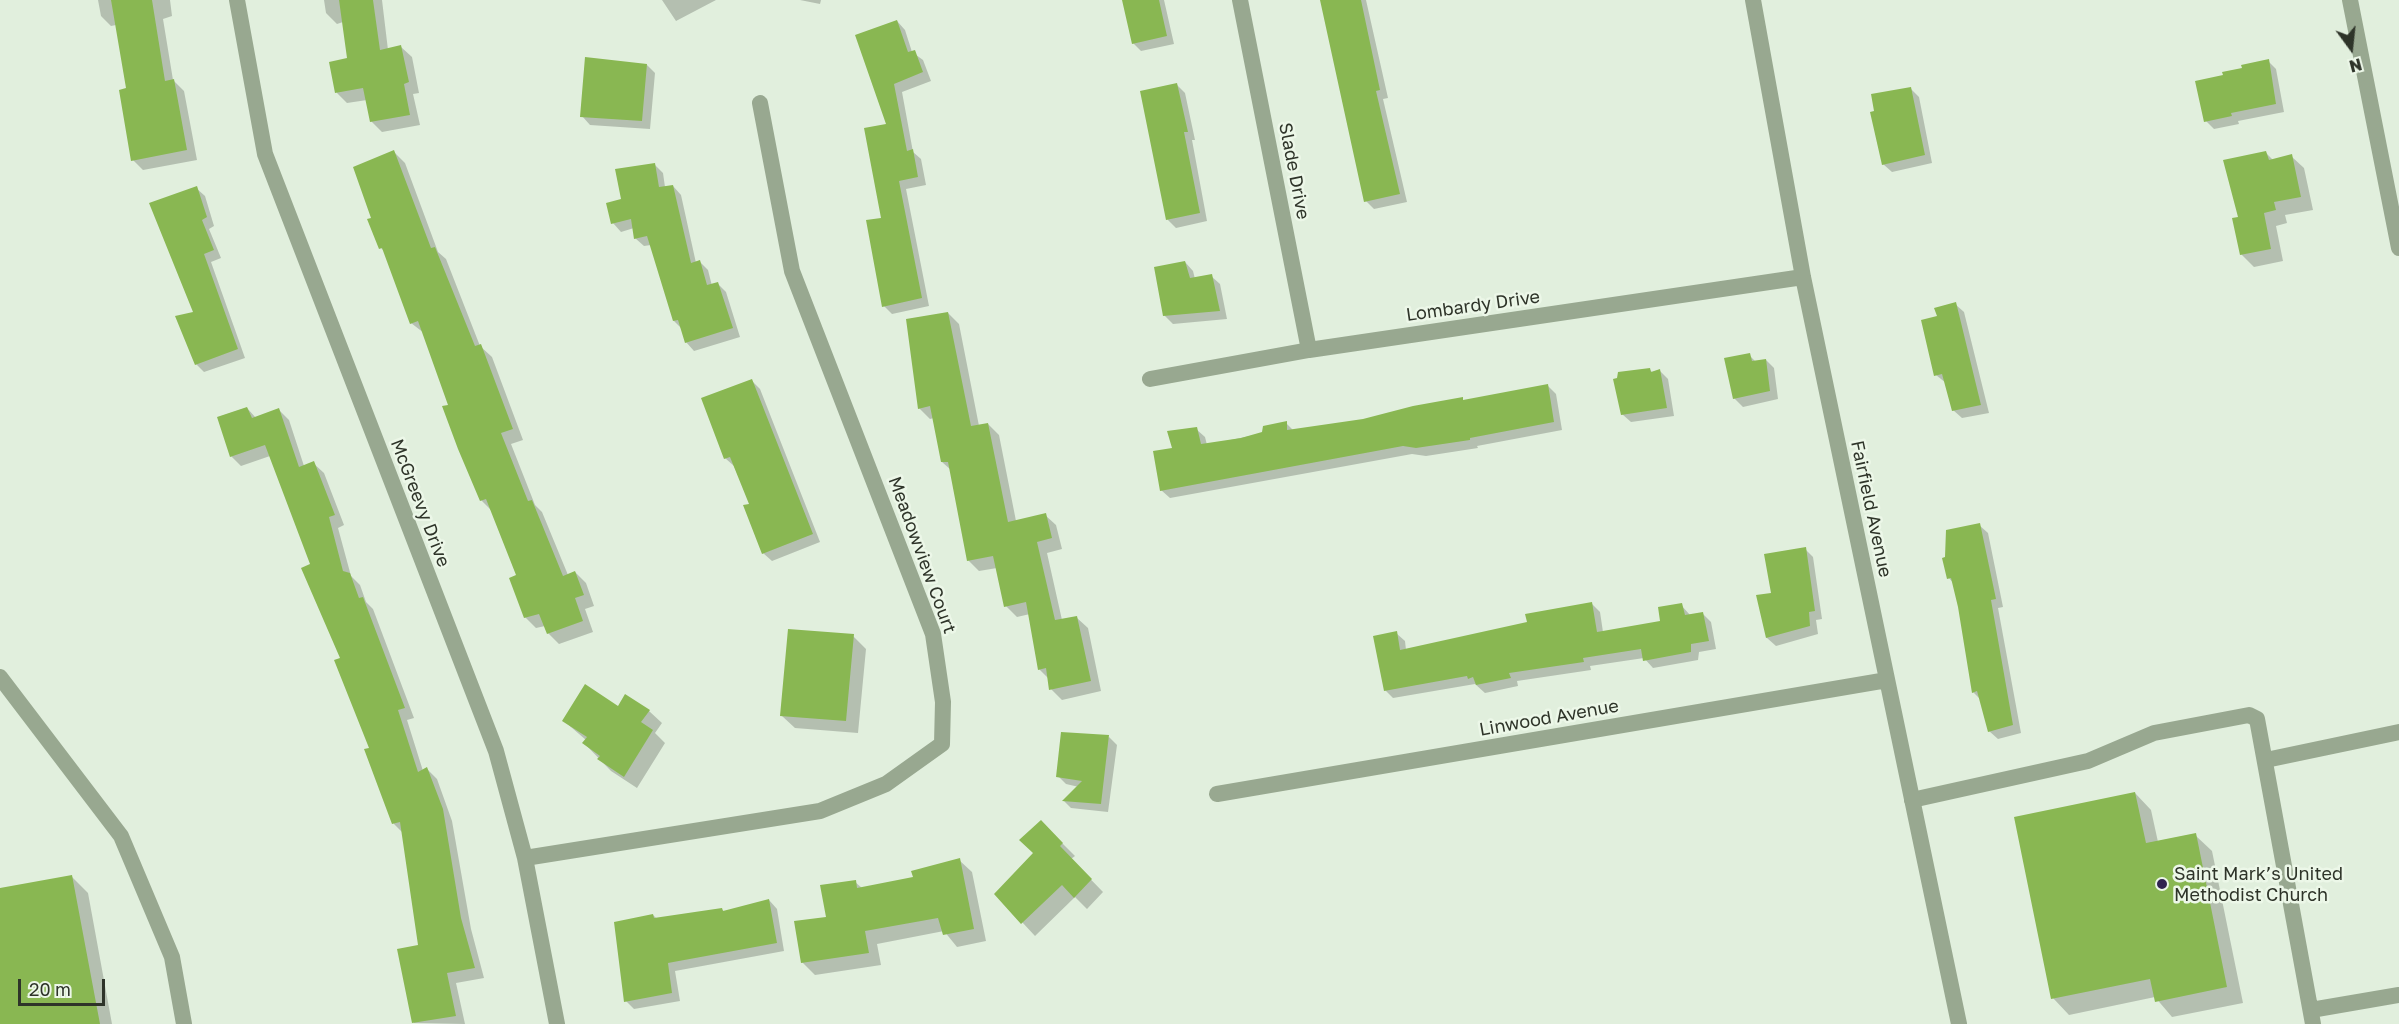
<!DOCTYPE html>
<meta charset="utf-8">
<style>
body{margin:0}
#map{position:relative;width:2399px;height:1024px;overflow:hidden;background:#e1efdd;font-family:"Golos Text",sans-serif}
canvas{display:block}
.north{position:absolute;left:2321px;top:18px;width:60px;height:60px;-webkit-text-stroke:4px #ecf7e8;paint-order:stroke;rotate:165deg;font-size:16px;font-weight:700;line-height:24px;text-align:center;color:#2e3429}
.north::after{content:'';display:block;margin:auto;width:21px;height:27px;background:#2e3429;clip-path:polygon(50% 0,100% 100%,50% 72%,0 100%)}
.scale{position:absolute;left:18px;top:979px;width:87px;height:27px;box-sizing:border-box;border:3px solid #2e3429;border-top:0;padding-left:8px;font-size:18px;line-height:21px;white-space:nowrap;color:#2e3429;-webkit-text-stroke:4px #ecf7e8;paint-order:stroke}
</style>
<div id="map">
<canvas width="2399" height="1024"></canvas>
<div class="north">N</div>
<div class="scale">20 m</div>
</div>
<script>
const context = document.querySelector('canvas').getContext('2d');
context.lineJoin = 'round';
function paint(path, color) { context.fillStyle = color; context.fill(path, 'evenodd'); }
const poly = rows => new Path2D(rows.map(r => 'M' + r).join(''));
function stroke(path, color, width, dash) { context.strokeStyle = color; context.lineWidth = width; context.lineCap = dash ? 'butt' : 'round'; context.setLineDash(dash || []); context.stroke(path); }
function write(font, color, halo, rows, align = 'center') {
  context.font = font + ' "Golos Text",sans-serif'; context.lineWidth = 5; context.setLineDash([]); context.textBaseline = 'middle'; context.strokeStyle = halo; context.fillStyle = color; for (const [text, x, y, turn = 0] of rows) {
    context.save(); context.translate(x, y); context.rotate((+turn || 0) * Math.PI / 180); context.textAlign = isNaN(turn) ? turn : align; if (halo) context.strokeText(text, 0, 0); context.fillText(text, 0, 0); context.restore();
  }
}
paint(poly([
 [98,0,170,0,172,16,163,19,173,80,184,91,197,160,143,170,133,160,127,90,116,25,111,26,101,16],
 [324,0,382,0,388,50,401,47,412,57,419,93,413,94,420,125,382,132,371,121,367,100,347,103,337,93,331,63,349,59,343,22,337,24,326,13],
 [662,0,716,0,676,21],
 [800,0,821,0,820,4],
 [1123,0,1164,0,1174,44,1141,51,1133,43],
 [1321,0,1366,0,1388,98,1383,99,1407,202,1374,209,1366,201],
 [897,21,905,30,912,52,923,60,931,81,902,92,913,152,921,159,926,185,906,189,929,306,892,314,884,306,883,219],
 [2268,61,2276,69,2284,112,2238,121,2239,124,2214,129,2206,121,2244,70],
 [647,65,655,73,650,129,590,125,582,116],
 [1177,85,1185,93,1195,140,1192,140,1207,221,1176,228,1167,219],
 [1910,88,1919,97,1932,163,1892,172,1883,164],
 [394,152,405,163,438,252,446,259,480,346,492,357,523,440,511,444,535,505,542,512,568,575,575,572,586,583,594,606,585,609,593,632,559,644,548,633,545,626,536,628,525,617,518,576,492,511,481,500,424,333,411,323,385,252,381,248,373,219],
 [2266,153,2274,161,2291,156,2304,168,2313,210,2285,215,2287,223,2276,226,2283,261,2254,267,2241,254],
 [654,164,663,173,665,187,673,186,681,195,696,263,700,262,708,270,712,286,718,284,726,292,740,337,694,351,686,342,682,329,674,321,651,245,644,246,635,238,634,228,621,232,613,223,623,200],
 [196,188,205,196,214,226,209,229,221,258,211,262,245,358,204,372,196,364],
 [1185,262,1193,271,1195,279,1211,276,1220,284,1227,319,1173,324,1164,315],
 [1955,304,1964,312,1989,413,1962,418,1953,410,1946,383,1936,375,1938,317],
 [948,313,959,324,979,426,988,424,999,435,1016,521,1045,515,1056,525,1062,549,1047,553,1062,620,1077,618,1088,628,1101,691,1062,700,1051,689,1049,679,1039,669,1030,614,1017,617,1006,606,997,568,979,571,968,560,951,470,942,462,934,418,930,419,919,408],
 [1749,355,1756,362,1766,360,1774,368,1778,399,1743,407,1734,398],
 [1649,369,1653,373,1660,371,1668,379,1674,416,1631,422,1622,414],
 [752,381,760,389,820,542,772,561,763,553,751,505,734,466,725,458],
 [1548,386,1556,394,1562,430,1477,446,1478,448,1426,456,1412,454,1170,498,1161,490,1173,450,1196,429,1205,437,1207,445,1264,433,1286,423,1293,430,1363,421,1462,399,1465,402],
 [247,408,256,418,279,410,289,420,304,466,313,463,324,473,344,525,338,528,351,576,360,585,366,602,373,609,414,718,407,720,423,771,427,769,437,779,452,821,471,929,484,978,456,983,465,1024,414,1023,420,946,404,834,394,824,366,750,371,749,312,565,270,456,241,466,231,456],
 [1979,525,1988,533,2003,607,1998,608,2021,733,1998,739,1989,731,1981,700,1973,692,1960,607,1954,584,1949,578,1947,558],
 [1805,549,1813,557,1822,619,1816,620,1818,634,1776,646,1767,638,1773,594],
 [1592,604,1600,612,1603,632,1661,623,1681,605,1690,615,1702,613,1711,622,1716,649,1699,652,1698,660,1653,668,1644,658,1590,666,1591,670,1517,681,1518,686,1485,693,1475,684,1393,698,1385,690,1396,633,1405,641,1406,650,1529,624],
 [853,636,866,649,858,733,795,728,782,716],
 [618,708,649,711,662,723,655,733,665,743,637,788,611,771,584,743,586,740,564,721],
 [1109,737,1117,745,1108,812,1071,808,1064,801,1079,787,1066,784,1058,776],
 [2135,793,2151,810,2158,842,2195,835,2212,851,2243,1003,2172,1017,2155,997,2069,1015,2053,998],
 [1041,822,1075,856,1071,859,1103,892,1087,909,1075,897,1035,936,996,894,1034,854],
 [959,860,972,872,986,941,957,947,944,931,877,944,881,965,815,975,802,962,828,918,855,882,862,888,915,878],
 [72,877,88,893,112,1024,0,1024,0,889],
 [769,900,777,909,784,951,675,971,680,1001,634,1009,626,1001,653,915,657,919,721,909,725,912]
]), '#0003');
paint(poly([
 [111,0,152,0,165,81,174,79,187,150,131,161,119,90,126,88],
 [339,0,373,0,380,50,401,45,409,82,404,84,410,115,370,122,363,88,335,93,329,62,347,58],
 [1122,0,1159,0,1167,36,1132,44],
 [1320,0,1361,0,1380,90,1376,91,1400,194,1364,202],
 [897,20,908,52,915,50,923,72,894,84,907,151,913,149,918,177,899,181,922,298,882,307,866,220,881,218,864,128,886,124,855,35],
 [585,57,647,64,642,121,580,117],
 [2269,59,2276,104,2231,113,2232,116,2204,122,2195,81,2223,75,2222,72,2242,68,2241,65],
 [1177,83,1188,132,1184,132,1200,213,1166,220,1140,91],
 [1911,87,1925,155,1882,165,1870,112,1874,111,1871,94],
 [394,150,431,248,435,247,475,346,481,344,513,429,501,433,528,501,532,500,563,576,575,571,584,595,575,598,583,621,547,634,539,614,524,618,509,578,516,575,486,499,480,501,458,449,442,406,448,405,418,321,410,324,382,248,379,249,367,219,371,218,353,167],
 [2266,151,2269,160,2292,154,2301,197,2274,202,2276,210,2264,213,2271,249,2240,255,2232,218,2238,217,2223,160],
 [655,163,659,187,673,185,691,263,700,260,707,285,718,282,733,328,685,343,678,320,673,321,647,236,634,239,631,219,611,224,606,203,621,199,615,169],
 [197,186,207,217,202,220,214,250,204,254,238,349,195,365,175,316,193,312,149,203],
 [1185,261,1190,278,1212,274,1220,311,1163,316,1154,267],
 [1956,302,1981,405,1952,411,1942,374,1934,376,1921,320,1937,316,1934,308],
 [948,312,971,426,988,423,1008,522,1046,513,1052,538,1037,542,1055,620,1077,616,1091,681,1049,690,1046,668,1038,670,1026,602,1004,607,993,556,967,561,948,462,941,462,930,406,918,409,906,319],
 [1750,353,1752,361,1766,359,1770,391,1733,399,1724,358],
 [1650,368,1651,372,1660,369,1667,408,1621,415,1613,379,1617,378,1618,372],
 [752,379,813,534,762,554,743,505,749,504,730,457,724,459,701,398],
 [1548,384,1554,422,1470,438,1470,440,1416,448,1403,446,1160,491,1153,451,1172,448,1167,431,1197,427,1201,444,1241,438,1262,432,1263,426,1287,421,1287,430,1363,419,1413,406,1463,397,1463,400],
 [247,407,252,418,279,408,299,467,314,461,335,515,329,517,343,571,350,573,359,598,363,597,405,708,398,710,418,772,427,767,443,809,461,918,475,968,447,973,456,1016,412,1023,397,949,418,945,400,822,392,824,364,749,369,748,334,660,340,658,301,568,310,564,265,445,230,457,217,417],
 [1980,523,1996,599,1991,600,2013,725,1988,732,1977,691,1972,693,1958,607,1951,578,1947,579,1942,558,1945,557,1946,530],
 [1806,547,1815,611,1809,612,1810,626,1766,638,1756,595,1771,593,1764,554],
 [1592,602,1597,632,1660,621,1658,607,1682,603,1685,615,1703,612,1709,641,1691,644,1691,652,1643,661,1641,649,1583,658,1584,662,1509,673,1511,678,1476,685,1473,677,1468,679,1467,676,1384,691,1373,636,1397,631,1400,650,1527,622,1525,614],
 [788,629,854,634,846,721,780,716],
 [585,684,618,706,625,694,650,710,641,722,653,730,624,777,597,759,600,756,582,743,587,737,562,721],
 [1061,732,1109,735,1101,804,1062,801,1082,781,1056,777],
 [2135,792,2146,843,2196,833,2227,987,2155,1002,2150,979,2051,999,2014,817],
 [1041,820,1063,843,1060,846,1092,879,1074,898,1062,885,1021,924,994,894,1033,853,1019,840],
 [960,858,974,929,943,935,938,918,865,931,869,953,801,963,794,921,826,917,820,885,856,880,857,888,913,877,911,871],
 [72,875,100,1024,0,1024,0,888],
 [769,899,777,943,668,963,672,993,624,1002,614,922,653,914,654,918,722,908,723,911]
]), '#89b752');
stroke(poly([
 [0,677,121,836,172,957,184,1024],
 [2266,760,2399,732],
 [1912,800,2088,761,2154,733,2249,715,2257,719,2313,1024],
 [2311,1010,2399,995]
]), '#98a890', 16);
stroke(poly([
 [237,0,265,154,496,751,525,858,557,1024],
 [1240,0,1309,350],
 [1753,0,1803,277,1959,1024],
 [2350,0,2399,248],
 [1150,379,1309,350,1803,277],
 [1217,794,1887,680],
 [525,858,820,811,886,784,942,744,943,702,933,634,792,271,760,103]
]), '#98a890', 16);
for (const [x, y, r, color] of [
 [2162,884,6,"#302350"]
]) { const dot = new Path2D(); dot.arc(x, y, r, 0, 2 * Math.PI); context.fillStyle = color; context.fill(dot); stroke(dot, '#ecf7e8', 2); }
write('18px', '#2e3429', '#ecf7e8', [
 ["Slade Drive",1294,171,79],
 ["Lombardy Drive",1473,306,-8],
 ["McGreevy Drive",420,503,69],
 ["Fairfield Avenue",1871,509,78],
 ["Meadowview Court",922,555,70],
 ["Linwood Avenue",1549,718,-10]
]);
write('18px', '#2e3429', '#ecf7e8', [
 ["Saint Mark’s United",2174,874],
 ["Methodist Church",2174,895]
], 'left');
</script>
